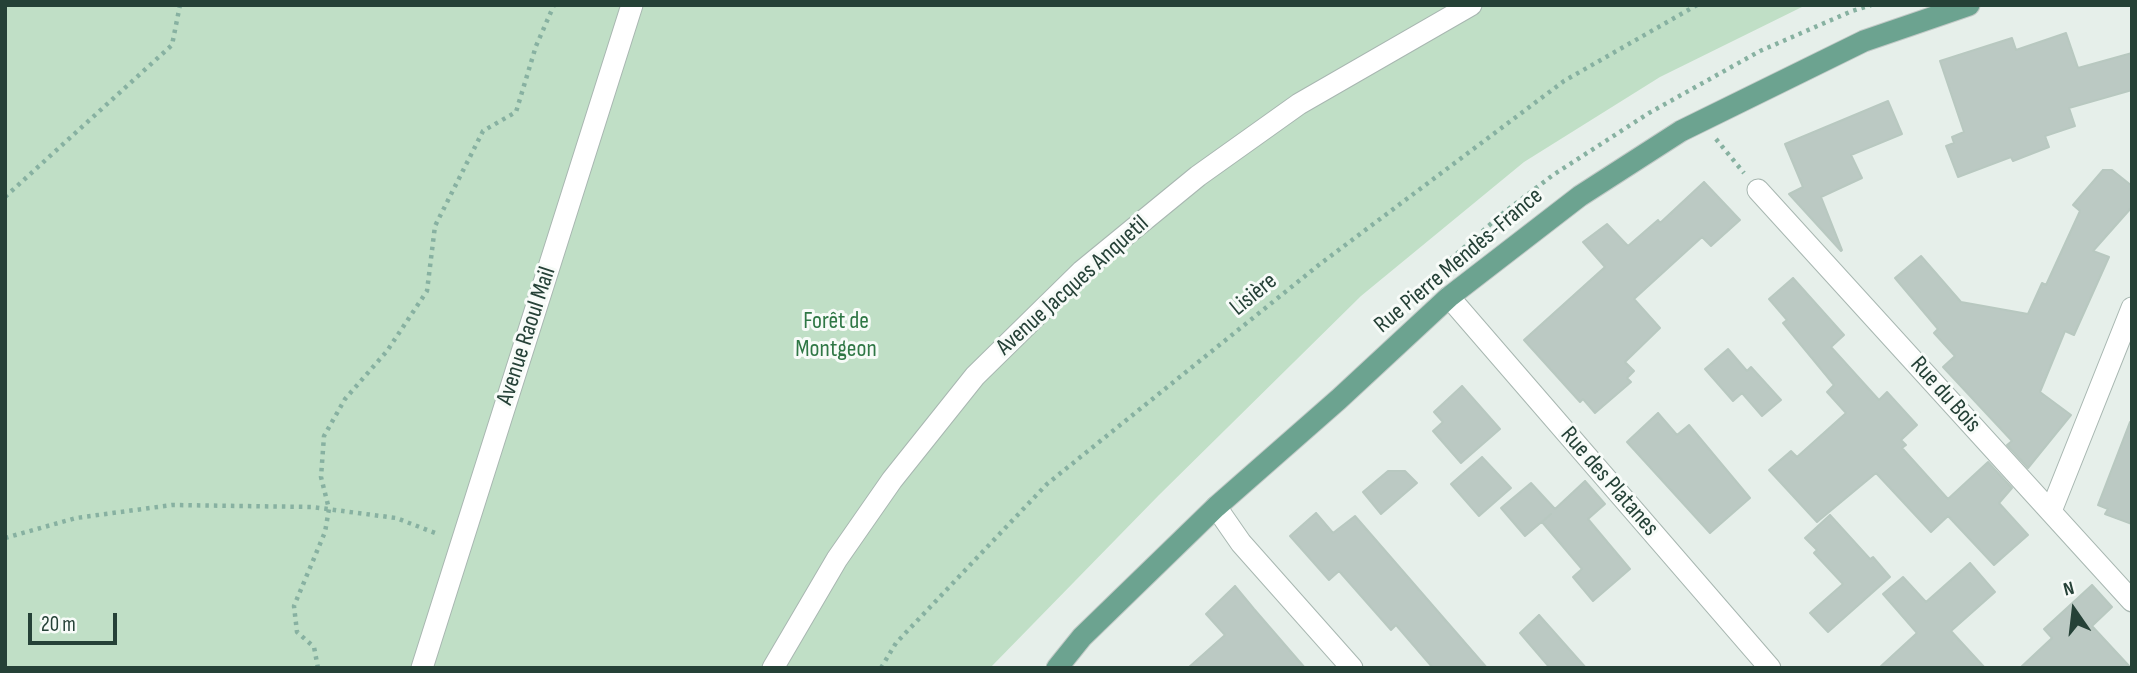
<!DOCTYPE html>
<meta charset="utf-8">
<style>
body{margin:0}
#map{position:relative;width:2137px;height:673px;overflow:hidden;background:#e6efea;font-family:"Sofia Sans Condensed",sans-serif}
canvas{display:block}
.frame{position:absolute;inset:0;border:7px solid #254137;pointer-events:none}
.north{position:absolute;left:2039px;top:575px;width:70px;height:70px;-webkit-text-stroke:5px #f7fbf8;paint-order:stroke;rotate:346deg;font-size:19px;font-weight:700;line-height:28px;text-align:center;color:#254137}
.north::after{content:'';display:block;margin:auto;width:24px;height:32px;background:#254137;clip-path:polygon(50% 0,100% 100%,50% 72%,0 100%)}
.scale{position:absolute;left:28px;top:613px;width:89px;height:32px;box-sizing:border-box;border:4px solid #254137;border-top:0;padding-left:9px;font-size:21px;line-height:24px;white-space:nowrap;color:#254137;-webkit-text-stroke:5px #f7fbf8;paint-order:stroke}
</style>
<div id="map">
<canvas width="2137" height="673"></canvas>
<div class="frame"></div>
<div class="north">N</div>
<div class="scale">20 m</div>
</div>
<script>
const context = document.querySelector('canvas').getContext('2d');
context.lineJoin = 'round';
function paint(path, color) { context.fillStyle = color; context.fill(path, 'evenodd'); }
const poly = rows => new Path2D(rows.map(r => 'M' + r).join(''));
function stroke(path, color, width, dash) { context.strokeStyle = color; context.lineWidth = width; context.lineCap = dash ? 'butt' : 'round'; context.setLineDash(dash || []); context.stroke(path); }
function write(font, color, halo, rows, align = 'center') {
  context.font = font + ' "Sofia Sans Condensed",sans-serif'; context.lineWidth = 6; context.setLineDash([]); context.textBaseline = 'middle'; context.strokeStyle = halo; context.fillStyle = color; for (const [text, x, y, turn = 0] of rows) {
    context.save(); context.translate(x, y); context.rotate((+turn || 0) * Math.PI / 180); context.textAlign = isNaN(turn) ? turn : align; if (halo) context.strokeText(text, 0, 0); context.fillText(text, 0, 0); context.restore();
  }
}
paint(poly([
 [5,5,1806,5,1660,77,1524,162,1361,296,1159,495,990,668,5,668]
]), '#c0dfc6');
const building = poly([
 [2066,33,2078,68,2132,53,2132,90,2069,108,2075,126,2045,136,2049,147,2013,161,2011,157,1958,177,1946,146,1954,143,1952,137,1964,132,1940,61,2012,38,2016,50,2066,33],
 [1888,101,1902,134,1851,155,1862,178,1821,197,1842,250,1841,251,1789,194,1803,187,1785,144,1888,101],
 [2103,170,2112,170,2132,186,2132,207,2093,251,2109,257,2074,335,2065,331,2040,392,2071,415,2028,468,2007,445,2012,441,1943,367,1955,356,1934,333,1938,329,1895,278,1921,256,1961,302,2028,314,2042,283,2046,285,2080,211,2073,205,2103,170],
 [1704,182,1740,220,1711,246,1702,237,1634,299,1660,328,1625,362,1634,371,1627,378,1631,382,1595,413,1583,399,1580,402,1524,340,1605,267,1583,242,1607,224,1628,246,1658,220,1660,223,1704,182],
 [1793,278,1844,335,1831,347,1879,400,1887,392,1917,425,1901,440,1906,445,1902,448,1948,499,1988,462,2012,488,1999,503,2028,535,1994,565,1948,516,1931,532,1876,473,1817,522,1769,470,1791,451,1797,457,1846,413,1827,392,1834,385,1783,323,1787,320,1769,299,1793,278],
 [1728,349,1747,371,1751,367,1781,400,1762,416,1742,393,1733,401,1705,369,1728,349],
 [1462,386,1500,429,1461,463,1433,431,1443,422,1434,412,1462,386],
 [1658,413,1677,435,1689,425,1750,498,1710,533,1627,442,1658,413],
 [2130,422,2132,423,2132,524,2105,514,2108,509,2098,505,2130,422],
 [1482,457,1511,488,1479,516,1451,484,1482,457],
 [1388,471,1405,471,1417,483,1381,514,1363,492,1388,471],
 [1585,481,1605,504,1588,519,1630,569,1593,601,1573,577,1582,569,1542,522,1551,514,1525,536,1501,508,1531,483,1555,509,1585,481],
 [1316,513,1333,533,1355,516,1487,668,1433,668,1396,625,1391,630,1339,571,1329,580,1290,536,1316,513],
 [1830,515,1870,559,1873,557,1890,577,1828,632,1810,613,1843,584,1814,553,1817,550,1805,538,1830,515],
 [1970,563,1995,592,1951,631,1985,668,1879,668,1917,633,1883,594,1903,577,1926,602,1970,563],
 [2092,585,2112,607,2092,626,2131,668,2020,668,2052,638,2044,629,2092,585],
 [1235,586,1254,609,1305,668,1188,668,1225,635,1206,614,1235,586],
 [1539,615,1586,668,1550,668,1520,633,1539,615]
]);
paint(building, '#bbc9c3');
stroke(building, '#b8c8c0', 2);
const minor = poly([
 [1758,190,2132,601],
 [1449,297,1770,668],
 [1216,507,1241,543,1352,668],
 [2051,511,2132,308],
 [422,668,632,5],
 [773,668,837,559,892,480,975,376,1082,271,1198,176,1299,104,1471,5]
]);
const major = poly([
 [1057,668,1082,637,1216,507,1339,399,1449,297,1580,196,1681,131,1864,41,1969,5]
]);
stroke(minor, '#a8b7b1', 23);
stroke(major, '#c2cac7', 23);
stroke(poly([
 [1716,139,1744,173],
 [5,197,172,45,180,5],
 [1444,265,1502,214,1553,175,1649,113,1760,51,1852,11,1871,5],
 [5,538,76,518,172,505,312,507,396,518,438,534],
 [318,668,314,647,297,632,294,606,325,532,329,509,321,477,324,436,345,399,387,351,427,291,435,226,483,131,516,112,536,46,554,5],
 [881,668,896,643,1047,484,1320,264,1564,81,1697,5]
]), '#87b1a1', 4.5, [3.5, 5]);
stroke(minor, '#fff', 21);
stroke(major, '#6ca390', 21);
write('24px', '#254137', '#f7fbf8', [
 ["Rue Pierre Mendès-France",1459,261,-40],
 ["Avenue Jacques Anquetil",1073,286,-42],
 ["Lisière",1254,295,-39],
 ["Avenue Raoul Mail",527,336,-72],
 ["Rue du Bois",1945,395,48],
 ["Rue des Platanes",1609,482,49]
]);
write('24px', '#2f7745', '#f7fbf8', [
 ["Forêt de",836,322],
 ["Montgeon",836,350]
]);
</script>
